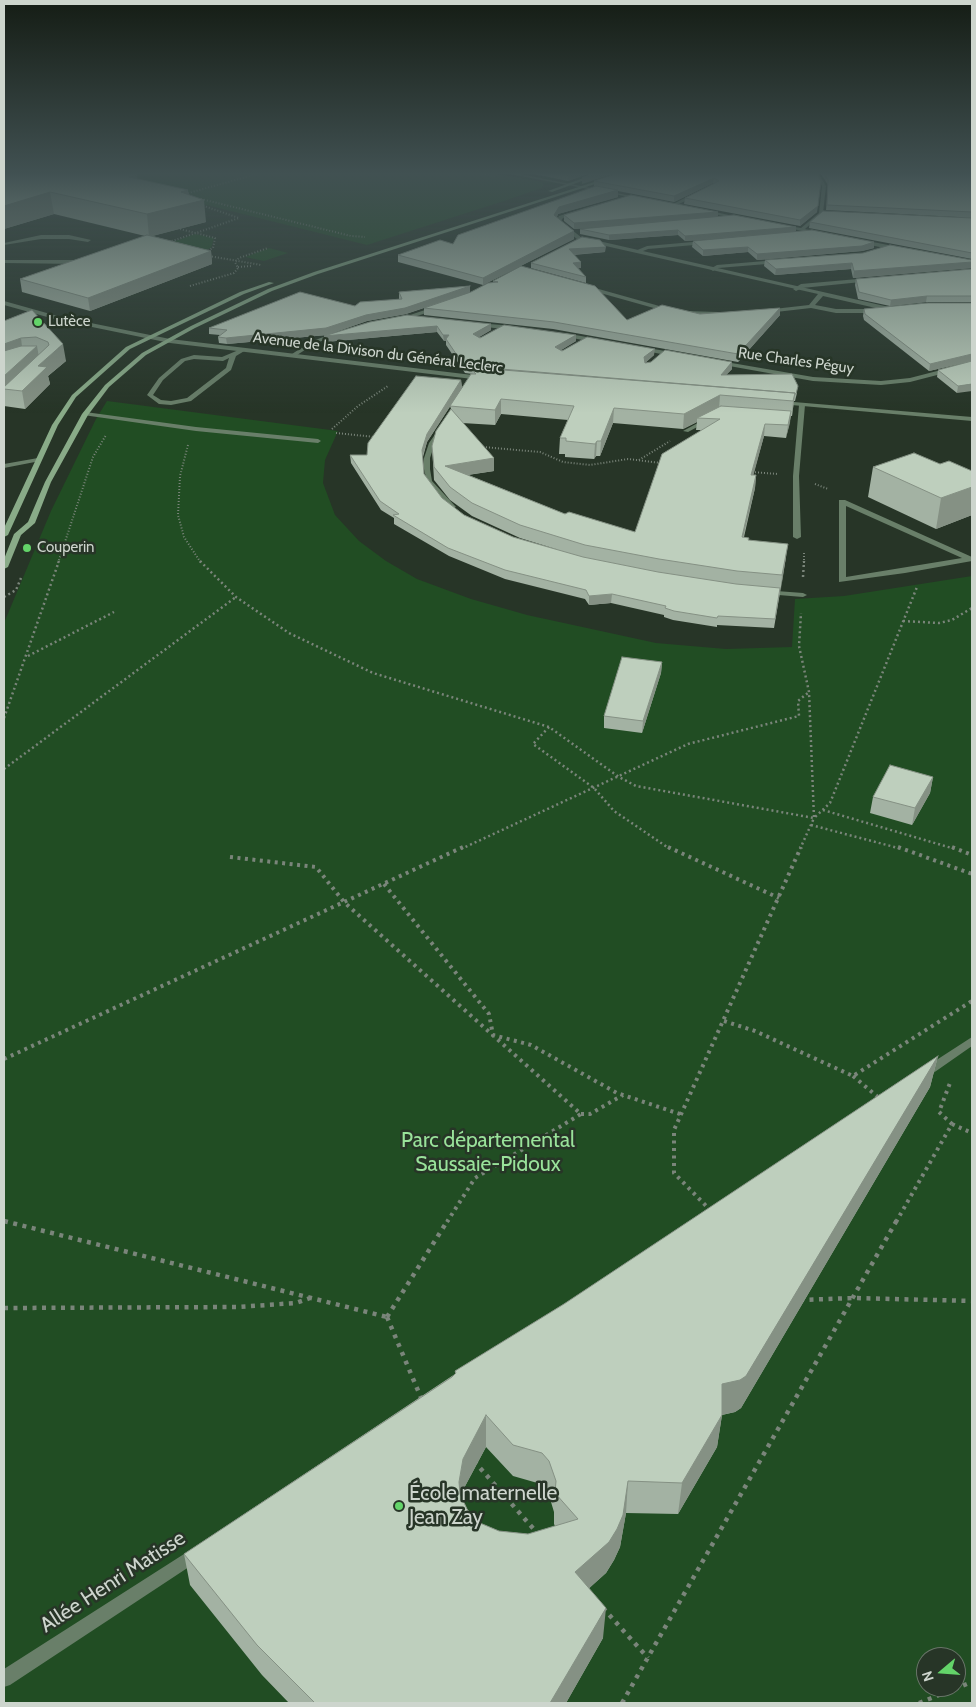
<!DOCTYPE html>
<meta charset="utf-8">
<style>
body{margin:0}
#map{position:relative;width:976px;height:1707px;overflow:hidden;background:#273527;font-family:Cabin,sans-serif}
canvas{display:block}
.frame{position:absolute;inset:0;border:5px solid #cdd5cd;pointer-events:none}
.north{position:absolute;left:916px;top:1647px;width:50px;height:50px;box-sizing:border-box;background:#273527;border:1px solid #697569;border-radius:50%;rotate:252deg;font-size:14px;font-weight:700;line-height:20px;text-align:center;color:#cdd5cd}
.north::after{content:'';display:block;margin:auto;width:18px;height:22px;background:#63d469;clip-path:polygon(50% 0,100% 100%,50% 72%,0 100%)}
</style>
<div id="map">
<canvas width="976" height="1707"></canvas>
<div class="frame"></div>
<div class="north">N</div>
</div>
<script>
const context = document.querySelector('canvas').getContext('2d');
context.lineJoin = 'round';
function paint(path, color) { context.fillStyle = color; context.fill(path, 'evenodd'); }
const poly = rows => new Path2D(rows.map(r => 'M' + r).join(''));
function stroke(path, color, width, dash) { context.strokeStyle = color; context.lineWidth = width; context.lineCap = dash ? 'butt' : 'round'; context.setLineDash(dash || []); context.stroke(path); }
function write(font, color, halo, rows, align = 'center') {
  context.font = font + ' Cabin,sans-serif'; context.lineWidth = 5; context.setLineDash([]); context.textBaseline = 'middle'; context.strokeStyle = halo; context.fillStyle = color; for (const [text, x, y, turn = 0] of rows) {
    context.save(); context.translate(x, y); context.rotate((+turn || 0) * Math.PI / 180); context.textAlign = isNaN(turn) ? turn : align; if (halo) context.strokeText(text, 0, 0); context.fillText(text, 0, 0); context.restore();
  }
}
paint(poly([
 [82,174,496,174,539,181,544,184,542,188,504,201,367,245],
 [195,234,214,238,211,248,195,254,164,245],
 [269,248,288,253,264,261,245,257],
 [107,401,338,431,325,460,323,483,335,515,359,541,386,561,417,579,471,599,527,615,656,643,726,649,792,647,795,599,844,596,972,576,972,1703,4,1703,4,623,51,511,96,419],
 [926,1657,956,1657,956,1687,926,1687]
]), '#214d23');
stroke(poly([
 [482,174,496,176],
 [185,194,257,174],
 [201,199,351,236,365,237],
 [180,229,196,233,239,218,201,205],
 [169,242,196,233,215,238,213,248,207,251],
 [209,256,261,265],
 [238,267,252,266],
 [190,286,234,273,238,268,235,262,239,258,268,248],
 [332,429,358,406,388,386],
 [336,433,375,437],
 [188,445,180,476,178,515,184,537,201,563],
 [483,447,540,452,563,462,590,465,628,459,661,463],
 [639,460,670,441],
 [752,472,778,474],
 [815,484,828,489],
 [58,563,93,457,106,435],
 [804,563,804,553]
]), '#7a857a', 2, [1, 2]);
stroke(poly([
 [200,561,236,597,289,633,373,673,549,727,619,777,636,786,814,818,830,803,917,587],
 [803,577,804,561],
 [4,597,16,590,21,578],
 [903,621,939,623,952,620,972,608],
 [28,656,114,612],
 [4,718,59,561],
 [549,727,533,744,594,788,614,811,670,849],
 [4,769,236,597],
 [823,810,955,849],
 [811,825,902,849],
 [461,849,688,744,799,716,798,701,809,692],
 [800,849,814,818,809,692,799,646,801,613]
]), '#7a857a', 2.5, [2, 3]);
stroke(poly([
 [668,847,779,898],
 [898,847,972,874],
 [952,847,972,855],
 [230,857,316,867,344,902,581,1114,475,1178,447,1222],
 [384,884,489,1014,493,1035,531,1045,617,1093,680,1114],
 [724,1021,755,1031,853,1076,972,1001],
 [4,1059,463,847],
 [853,1076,879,1098],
 [581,1114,590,1114,623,1095],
 [952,1124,972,1133],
 [711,1211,674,1173,674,1130,801,847],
 [4,1221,6,1222],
 [896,1222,952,1124,939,1112,950,1083]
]), '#7a857a', 4, [3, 4.5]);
stroke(poly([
 [4,1221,387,1317],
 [800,1300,854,1298,972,1301],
 [4,1308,237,1307,296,1303,310,1298],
 [387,1317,448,1220],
 [387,1317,422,1400],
 [474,1461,538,1534],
 [603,1608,648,1658],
 [622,1703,897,1220],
 [919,1703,972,1682]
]), '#7a857a', 4.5, [4, 5.5]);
paint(poly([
 [695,193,699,194,675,206,671,205,695,193],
 [41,235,69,235,91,240,88,242,69,239,41,239,4,245,4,243,41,235],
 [704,241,706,244,648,249,638,253,635,251,647,246,704,241],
 [4,260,80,260,83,262,80,264,4,263,4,260],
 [777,260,779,261,779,263,718,268,713,271,710,269,717,265,777,260],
 [869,278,871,279,871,281,802,288,796,291,793,289,801,284,869,278],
 [241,349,246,350,236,356,231,370,191,401,171,405,159,404,147,395,159,378,181,359,194,355,222,357,241,349],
 [229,358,226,368,187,398,171,401,161,400,153,395,163,380,185,361,194,359,223,361,229,358],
 [802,403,805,405,799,476,801,537,797,539,793,537,793,476,799,405,802,403],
 [85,412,196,427,318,439,321,441,318,443,196,431,83,415,83,413,85,412],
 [707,418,712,419,688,432,683,431,707,418],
 [839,500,845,500,972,557,972,561,905,573,839,582,839,500],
 [846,506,962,558,846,577,846,506]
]), '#697f69');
paint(poly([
 [510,174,520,174,642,198,640,199,510,174],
 [815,174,819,174,826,186,823,213,805,229,821,233,819,234,782,227,784,225,801,228,819,213,822,186,815,174],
 [595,205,599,206,563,218,561,221,582,238,582,240,578,240,556,221,559,216,595,205],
 [706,210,738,217,740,218,738,219,704,212,706,210],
 [590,239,889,307,892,309,889,311,823,296,815,305,836,309,877,309,880,311,877,313,836,313,811,308,767,313,765,312,765,310,809,305,818,294,588,242,590,239],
 [863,240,898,247,901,249,898,251,861,243,863,240],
 [588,286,670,309,671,310,668,312,586,289,585,288,588,286],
 [437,306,439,307,439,309,401,321,398,319,437,306],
 [685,311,718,312,721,314,718,316,683,314,682,313,685,311],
 [478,323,513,326,516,328,513,330,476,326,476,324,478,323],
 [334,333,339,334,314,344,294,357,289,356,310,342,334,333],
 [565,333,597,339,600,341,597,343,563,336,563,334,565,333],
 [643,347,676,353,679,355,676,357,641,350,640,349,643,347],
 [720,361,813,377,881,381,910,378,972,362,972,366,910,382,881,385,813,381,718,364,717,363,720,361],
 [440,429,443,431,435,443,430,458,430,469,432,481,456,507,452,509,449,509,427,482,424,469,424,458,429,443,438,430,440,429],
 [38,458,41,460,40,461,4,468,4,464,38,458],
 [763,590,803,593,807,595,803,597,766,594,763,594,763,590],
 [972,1037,972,1046,929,1076,921,1076,919,1073,921,1070,972,1037],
 [195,1547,201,1549,203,1554,201,1559,10,1685,4,1687,4,1669,195,1547]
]), '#697f69');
paint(poly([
 [4,301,61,317,170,339,481,376,484,378,481,380,170,343,58,320,4,305,4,301],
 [782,401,972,417,972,421,780,404,779,403,782,401]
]), '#697f69');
paint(poly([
 [594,174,601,174,552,192,548,191,594,174],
 [619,174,626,174,318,274,272,291,195,328,146,355,109,387,88,415,51,482,35,523,21,535,8,567,4,569,4,559,14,534,28,522,45,482,82,414,105,385,142,353,191,326,268,289,314,272,619,174],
 [269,282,274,283,244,294,130,349,76,397,58,425,8,535,4,537,4,528,52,425,72,395,126,347,240,292,269,282]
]), '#89ab88');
paint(poly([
 [4,174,137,179,189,195,206,222,152,236,211,251,212,264,90,311,22,292,20,279,145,236,54,214,4,229],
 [533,174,588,174,568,181],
 [817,174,817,212,800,226,684,204,685,198,714,184,713,183,674,202,618,191,618,197,558,214,557,217,574,239,483,285,398,262,398,255,453,244,595,187,594,186,594,181],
 [821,174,972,174,972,259,809,228,810,222,957,217,826,210,828,185],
 [718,212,718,216,796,231,874,242,874,248,862,251,757,260,748,252,703,256,692,247,693,241,750,236,685,241,678,235,609,240,580,234,580,229,621,225,574,229,564,221,564,215],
 [582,237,605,252,574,255,581,262,581,268,578,268,586,277,586,283,531,268,531,263],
 [765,260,972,260,972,268,853,278,851,269,775,275,764,266],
 [972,269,972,361,929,371,864,320,863,316,864,309,972,303,972,302,926,302,890,306,858,299,855,285,856,279],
 [493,281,627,320,780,308,780,315,738,362,553,329,424,315,424,308,406,314,367,321,327,335,227,344,219,343,218,337,220,335,209,334,209,328,399,299,399,292,470,286,470,292,438,303,471,292,493,283],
 [32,310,66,361,48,376,50,384,25,409,4,406,4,321],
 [370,322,491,330,479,337,576,341,561,350,654,355,645,363,732,369,726,375,797,393,795,401,794,401,792,416,791,416,786,438,764,436,753,475,756,475,755,488,744,537,749,540,786,557,774,628,717,625,717,627,673,620,664,617,664,615,611,603,589,605,585,599,505,579,449,556,394,524,394,518,381,510,351,463,350,455,367,455,461,380,462,388,427,442,423,457,424,474,442,498,464,515,513,537,559,550,520,538,472,516,450,500,434,480,432,446,451,409,450,406,473,374,465,373,446,345,446,341,444,341,437,332,325,342,324,336],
 [501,414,568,420,560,438,559,454,565,454,565,457,594,459,596,456,600,456,613,423,683,429,697,422,696,430,701,430,635,532,565,514,468,475,494,471,494,458,462,423,495,425],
 [972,361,957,393,937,377,938,370],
 [940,464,972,471,972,515,936,529,868,497,873,467],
 [662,662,661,673,642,733,604,728,604,716],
 [933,777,930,793,912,825,870,813,873,797],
 [938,1056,930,1087,741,1408,735,1412,722,1415,717,1447,678,1514,626,1513,620,1547,614,1560,606,1573,589,1588,603,1638,566,1703,289,1703,262,1675,190,1585,184,1554,455,1374,455,1371,564,1304],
 [486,1447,513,1476,541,1484,548,1492,554,1512,554,1524,555,1526,528,1534,499,1531,480,1523,467,1509,462,1498,463,1490]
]), '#a3b2a3');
paint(poly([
 [574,174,588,174,568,181,569,176],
 [596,174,613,174,582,184,582,178],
 [137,175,139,196,129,177],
 [714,178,713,183,674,202,674,196],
 [188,190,190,203,204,200,206,222,149,237,147,214,181,192],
 [618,190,618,197,558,214,554,222,554,215,559,207],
 [50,192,54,214,4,229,4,206],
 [818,206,817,212,800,226,800,220],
 [718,212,718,217,574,229,574,223],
 [796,227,796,232,685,241,685,236],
 [678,230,678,235,609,240,609,235],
 [574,231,574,239,483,285,483,278],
 [874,242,874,248,862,251,757,260,757,254],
 [606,247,605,252,569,255,569,249],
 [748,247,748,252,703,256,703,250],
 [211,251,212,264,90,311,88,298],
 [581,262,581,268,573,269,573,263],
 [972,262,972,268,853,278,854,271],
 [852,263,851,269,775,275,776,269],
 [470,286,470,292,406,314,367,321,327,335,227,344,226,338],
 [927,296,926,302,890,306,891,300],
 [780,308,780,315,738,362,738,354],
 [491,324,491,330,473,341,473,334],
 [437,326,437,332,325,342,324,336],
 [443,335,449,335,446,339,446,341,444,341],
 [576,335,576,341,555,354,555,347],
 [21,338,23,355,4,361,4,344],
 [63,344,66,361,48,376,50,384,25,409,22,391,38,366],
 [37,346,40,363,4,389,4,376],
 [655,349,654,355,644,364,644,357],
 [972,354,972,361,929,371,930,364],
 [732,362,732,369,720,381,721,375],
 [461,380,462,388,427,442,422,458,422,450,427,434],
 [972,384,972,391,957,393,958,386],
 [795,393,793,408,792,416,793,401],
 [720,395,719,410,697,418,697,422,683,429,684,414],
 [501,399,501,414,495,425,495,410],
 [614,408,613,423,600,456,601,441],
 [791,411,790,423,786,438,788,425],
 [765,424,764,436,750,488,751,475],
 [597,441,596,456,594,459,595,444],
 [494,458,494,471,446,478,445,466],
 [756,475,755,488,740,550,742,537],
 [972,487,972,515,936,529,941,498],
 [788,544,786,557,781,589,782,575],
 [612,594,611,603,589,605,589,596],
 [662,662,661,673,642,733,643,721],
 [933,777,930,793,912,825,915,808],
 [938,1056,930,1087,741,1408,735,1412,717,1416,722,1384],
 [486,1415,486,1447,463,1490,459,1513,459,1482,463,1459],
 [722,1415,717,1447,678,1514,682,1483],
 [628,1481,626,1513,620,1547,614,1560,606,1573,573,1603,575,1572],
 [606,1608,603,1638,566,1703,550,1703]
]), '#859184');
const building = poly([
 [4,174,134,174,137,175,129,177,188,190,181,192,204,200,147,214,50,192,4,206,4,174],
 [560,174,574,174,569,176,560,174],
 [591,174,596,174,582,178,591,174],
 [615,174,817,174,821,181,818,206,800,220,685,198,719,181,714,178,674,196,594,181,615,174],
 [825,174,972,174,972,212,827,205,828,180,825,174],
 [596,186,618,190,559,207,554,215,574,231,483,278,398,255,440,240,453,244,458,235,596,186],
 [631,195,718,212,574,223,564,215,631,195],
 [823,211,972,218,972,253,810,222,823,211],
 [734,215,796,227,685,236,678,230,609,235,580,229,734,215],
 [812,230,874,242,862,246,757,254,748,247,703,250,693,241,812,230],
 [147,235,211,251,88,298,20,279,147,235],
 [582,237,600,240,606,247,569,249,581,262,573,263,586,277,531,263,582,237],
 [890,245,972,260,972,262,854,271,852,263,776,269,765,260,863,253,890,245],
 [521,266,595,286,627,320,662,305,700,314,780,308,738,354,554,322,424,308,471,292,488,283,498,282,493,281,521,266],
 [972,269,972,296,927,296,891,300,859,292,856,279,972,269],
 [470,286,405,308,366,315,326,328,226,338,218,337,227,330,209,328,300,292,355,306,360,302,402,299,399,292,470,286],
 [927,303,972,303,972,354,930,364,865,314,864,309,927,303],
 [32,310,63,344,38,366,47,367,22,391,4,389,4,387,49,345,48,342,36,337,21,338,4,344,4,321,32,310],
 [407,315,491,324,473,334,480,338,504,325,576,335,555,347,562,351,587,337,655,349,644,357,645,363,651,362,665,350,732,362,721,375,792,374,798,386,796,394,795,394,795,393,465,367,446,339,449,335,443,335,437,326,324,336,370,322,407,315],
 [21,346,37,346,4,376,4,351,21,346],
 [972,361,972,384,958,386,938,370,972,361],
 [476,367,795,393,793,401,720,395,684,414,614,408,601,441,597,441,595,444,566,441,566,438,560,438,574,406,501,399,495,410,450,406,471,374,476,374,473,371,476,367],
 [416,376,461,380,427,434,422,450,424,474,442,498,464,515,513,537,583,557,658,572,736,584,780,588,775,619,718,616,717,618,674,611,665,608,666,606,612,594,589,596,586,590,505,570,448,548,393,515,399,514,380,501,350,455,367,455,368,443,416,376],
 [721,406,791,411,788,425,765,424,751,475,756,475,742,537,749,538,748,540,788,544,782,575,737,571,659,559,585,545,520,525,472,503,450,487,434,467,432,446,436,431,451,409,494,458,445,466,565,514,569,512,635,532,662,454,720,419,697,418,721,406],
 [914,453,940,464,949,461,972,471,972,487,941,498,873,467,914,453],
 [622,657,662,662,643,721,604,716,622,657],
 [890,765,933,777,915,808,873,797,890,765],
 [938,1056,746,1376,740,1380,722,1384,722,1415,682,1483,628,1481,623,1515,617,1529,609,1542,575,1572,606,1608,550,1703,315,1703,257,1645,184,1554,452,1377,456,1373,455,1371,564,1304,938,1056],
 [486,1415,513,1445,542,1453,549,1461,556,1481,555,1493,578,1519,528,1534,499,1531,480,1523,467,1509,460,1494,459,1482,463,1459,486,1415]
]);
paint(building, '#becfbd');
stroke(building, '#859184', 1);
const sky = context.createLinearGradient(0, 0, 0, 413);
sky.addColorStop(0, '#151d15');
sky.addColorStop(0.42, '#415152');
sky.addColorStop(1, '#41515200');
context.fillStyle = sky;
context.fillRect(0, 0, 976, 413);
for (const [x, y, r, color] of [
 [38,322,5,"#63d469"],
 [27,548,5,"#63d469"],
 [399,1506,5,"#63d469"]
]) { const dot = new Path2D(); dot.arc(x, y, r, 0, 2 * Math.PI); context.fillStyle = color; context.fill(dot); stroke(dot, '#273527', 2); }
write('15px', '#cdd5cd', '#273527', [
 ["Lutèce",48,322],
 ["Couperin",37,548]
], 'left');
write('15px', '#cdd5cd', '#273527', [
 ["Avenue de la Divison du Général Leclerc",378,353,7],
 ["Rue Charles Péguy",796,361,8]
]);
write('21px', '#99e29a', '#273527', [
 ["Parc départemental",488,1141],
 ["Saussaie-Pidoux",488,1165]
]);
write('21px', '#cdd5cd', '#273527', [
 ["École maternelle",409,1494],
 ["Jean Zay",409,1518]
], 'left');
write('21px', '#cdd5cd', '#273527', [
 ["Allée Henri Matisse",113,1582,-33]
]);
</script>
